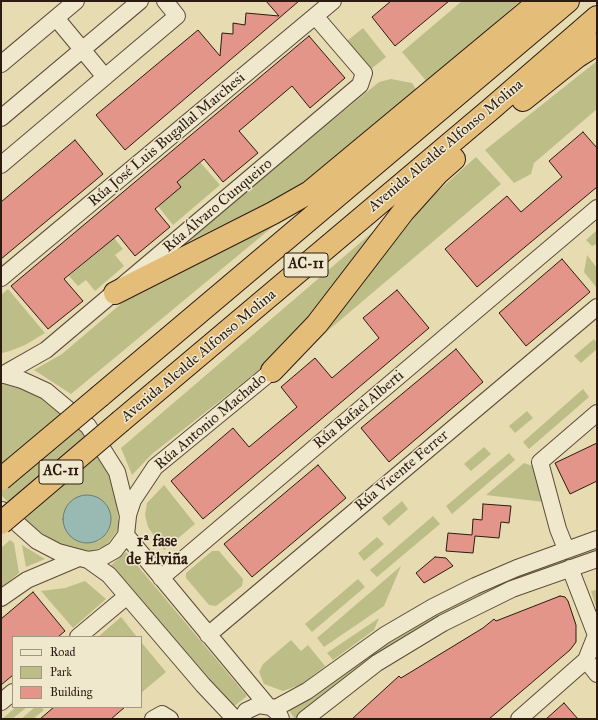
<!DOCTYPE html>
<meta charset="utf-8">
<style>
body{margin:0}
#map{position:relative;width:598px;height:720px;overflow:hidden;background:#e7dbb2;font-family:"IM FELL Great Primer",serif}
canvas{display:block}
.frame{position:absolute;inset:0;border:2px solid #2d1a11;pointer-events:none}
.legend{position:absolute;left:12px;top:636px;width:130px;height:72px;box-sizing:border-box;background:#efe8cd;border:1px solid #a19682;margin:0;padding:5px 7px;list-style:none;font-size:12px;color:#2d1a11}
.legend li{display:flex;align-items:center;gap:8px;height:20px}
.legend b{width:20px;border:1px solid #a19682}
</style>
<div id="map">
<canvas width="598" height="720"></canvas>
<div class="frame"></div>
<ul class="legend">
<li><b style="height:5px;background:#efe8cd"></b>Road</li>
<li><b style="height:11px;background:#bdbe87"></b>Park</li>
<li><b style="height:11px;background:#e29588"></b>Building</li>
</ul>
</div>
<script>
const context = document.querySelector('canvas').getContext('2d');
context.lineJoin = 'round';
function paint(path, color) { context.fillStyle = color; context.fill(path, 'evenodd'); }
const poly = rows => new Path2D(rows.map(r => 'M' + r).join(''));
function stroke(path, color, width, dash) { context.strokeStyle = color; context.lineWidth = width; context.lineCap = dash ? 'butt' : 'round'; context.setLineDash(dash || []); context.stroke(path); }
function write(font, color, halo, rows, align = 'center') {
  context.font = font + ' "IM FELL Great Primer",serif'; context.lineWidth = 3; context.setLineDash([]); context.textBaseline = 'middle'; context.strokeStyle = halo; context.fillStyle = color; for (const [text, x, y, turn = 0] of rows) {
    context.save(); context.translate(x, y); context.rotate((+turn || 0) * Math.PI / 180); context.textAlign = isNaN(turn) ? turn : align; if (halo) context.strokeText(text, 0, 0); context.fillText(text, 0, 0); context.restore();
  }
}
paint(poly([
 [462,1,520,1,428,83,402,52],
 [363,28,386,57,371,69,347,41],
 [597,61,597,109,534,163,531,174,514,183,485,150],
 [391,79,412,83,417,91,310,183,183,244,379,82],
 [476,157,501,184,318,339,429,199],
 [200,162,220,185,173,225,158,206,177,182],
 [389,218,311,320,267,364,152,454,132,475,121,448],
 [276,224,71,394,34,370,62,354,122,303,149,285],
 [597,230,597,244,592,246,586,240],
 [114,238,123,249,115,255,124,266,95,291,86,280,78,286,69,276],
 [587,255,597,268,596,287,584,272],
 [8,289,45,333,25,345,10,351,2,353,1,295],
 [594,339,597,343,597,349,581,363,574,356],
 [1,383,20,387,42,396,56,407,82,432,103,464,111,479,117,506,119,528,106,546,84,553,63,547,30,525,1,495],
 [89,495,96,497,106,504,111,516,109,530,99,541,82,543,71,537,65,528,64,514,71,502,77,498],
 [583,389,589,397,529,449,523,442],
 [527,411,533,418,515,433,509,426],
 [484,447,491,454,471,471,464,464],
 [509,453,515,460,452,514,446,506],
 [524,463,535,467,544,502,486,495],
 [164,485,195,524,164,550,148,527,145,515,147,503],
 [402,501,408,509,389,526,382,518],
 [433,516,440,524,377,577,370,570],
 [377,537,384,544,364,561,358,553],
 [10,540,14,543,19,573,1,588,1,548],
 [22,545,45,559,26,567],
 [597,546,597,556,387,652,295,719,288,709,434,611,510,576],
 [212,551,219,551,243,579,242,586,216,606,209,605,186,578,186,573],
 [126,552,247,696,232,708,111,565],
 [401,566,384,606,324,647,317,638],
 [358,579,365,587,312,632,305,624],
 [85,581,106,599,73,628,41,591,65,588],
 [596,590,597,592,597,610,591,591],
 [121,617,137,637,98,637],
 [379,618,374,630,333,660,327,653],
 [291,640,301,651,308,645,325,666,302,684,283,691,264,684,259,672,263,664],
 [141,642,166,672,141,693],
 [16,707,27,707,12,719,2,719],
 [35,707,41,707,44,710,33,719,21,719]
]), '#bdbe87');
const water = poly([
 '63 519a24 24 0 1 1 48 0a24 24 0 1 1-48 0Z'
]);
paint(water, '#98bab3');
stroke(water, '#6d7a72', 1);
const building = poly([
 [266,1,299,1,125,150,96,115,198,30,220,56,222,33,233,34,233,23,245,25,246,13,279,16,266,1],
 [391,1,449,1,395,46,372,17,391,1],
 [309,36,345,78,310,108,292,86,239,131,258,153,223,182,204,159,177,182,181,187,155,209,170,227,135,256,118,235,64,279,83,301,48,329,11,286,309,36],
 [583,132,597,148,597,187,477,287,445,249,507,196,521,212,562,177,549,161,583,132],
 [75,140,103,174,1,259,1,202,75,140],
 [562,259,590,292,526,346,499,313,562,259],
 [397,290,429,328,203,519,171,481,233,428,249,447,297,407,281,387,315,358,332,378,379,338,363,318,397,290],
 [456,349,483,382,389,462,361,428,456,349],
 [597,443,597,481,570,494,555,463,597,443],
 [318,465,346,498,252,577,224,544,318,465],
 [483,504,511,506,509,523,501,522,499,538,475,536,473,553,446,551,448,533,472,535,473,519,482,520,483,504],
 [435,557,446,558,453,566,424,583,416,573,435,557],
 [33,592,65,631,58,637,13,637,13,675,1,685,1,619,33,592],
 [560,596,565,597,568,601,576,625,576,642,570,650,489,719,352,719,399,676,401,678,483,628,494,619,496,621,560,596],
 [564,703,578,719,546,719,564,703],
 [54,707,125,707,111,719,40,719,54,707]
]);
paint(building, '#e29588');
stroke(building, '#2d1a11', 1);
const street = poly([
 [56,18,105,77],
 [1,64,76,1],
 [1,118,140,1],
 [1,165,177,16,165,1],
 [1,278,333,1],
 [1,374,22,380,46,391,88,426,117,472,128,516,126,535,115,550,101,558,88,560,58,552,37,541,2,510],
 [2,375,46,350,360,85,364,73,315,16],
 [128,515,133,500,155,467,272,371],
 [126,535,267,705],
 [566,549,558,529,540,462,597,413],
 [88,560,109,575,203,685,235,719],
 [161,578,597,208],
 [1,598,27,580,79,558],
 [208,635,597,307],
 [78,637,127,596],
 [586,660,597,674],
 [1,702,13,692],
 [274,709,307,691,385,635,433,607,475,586,517,568,597,539],
 [153,719,162,714,170,719],
 [241,719,246,711,259,705,271,707,279,714,281,719],
 [305,719,377,663,443,623,512,589,597,559],
 [519,719,586,660,596,635,570,568]
]);
const highway = poly([
 [523,100,578,56,597,44],
 [115,293,273,213,310,192,540,1],
 [272,371,317,324,403,212,438,173,454,159],
 [100,396,568,1],
 [121,421,491,109,597,17]
]);
stroke(street, '#5c4a39', 18);
stroke(highway, '#2d1a11', 24);
stroke(street, '#efe8cd', 16);
stroke(highway, '#e4be79', 22);
const highwayBridge = poly([
 [1,479,100,396],
 [1,523,121,421]
]);
stroke(highwayBridge, '#2d1a11', 24, []);
stroke(highwayBridge, '#e4be79', 22);
for (const [x, y, w] of [
 [306,265,44],
 [61,472,44]
]) { const box = new Path2D(); box.roundRect(x - w / 2, y - 12, w, 24, 3); context.fillStyle = '#efe8cd'; context.fill(box); stroke(box, '#2d1a11', 1); }
write('bold 14px', '#2d1a11', null, [
 ["AC-11",306,265],
 ["AC-11",61,472]
]);
write('15px', '#2d1a11', '#efe8cd', [
 ["Rúa José Luis Bugallal Marchesi",167,140,-40],
 ["Avenida Alcalde Alfonso Molina",446,146,-40],
 ["Rúa Álvaro Cunqueiro",218,206,-40],
 ["Avenida Alcalde Alfonso Molina",199,356,-40],
 ["Rúa Rafael Alberti",359,410,-40],
 ["Rúa Antonio Machado",211,422,-40],
 ["Rúa Vicente Ferrer",402,471,-40]
]);
write('bold 16px', '#2d1a11', '#efe8cd', [
 ["1ª fase",157,542],
 ["de Elviña",157,560]
]);
</script>
